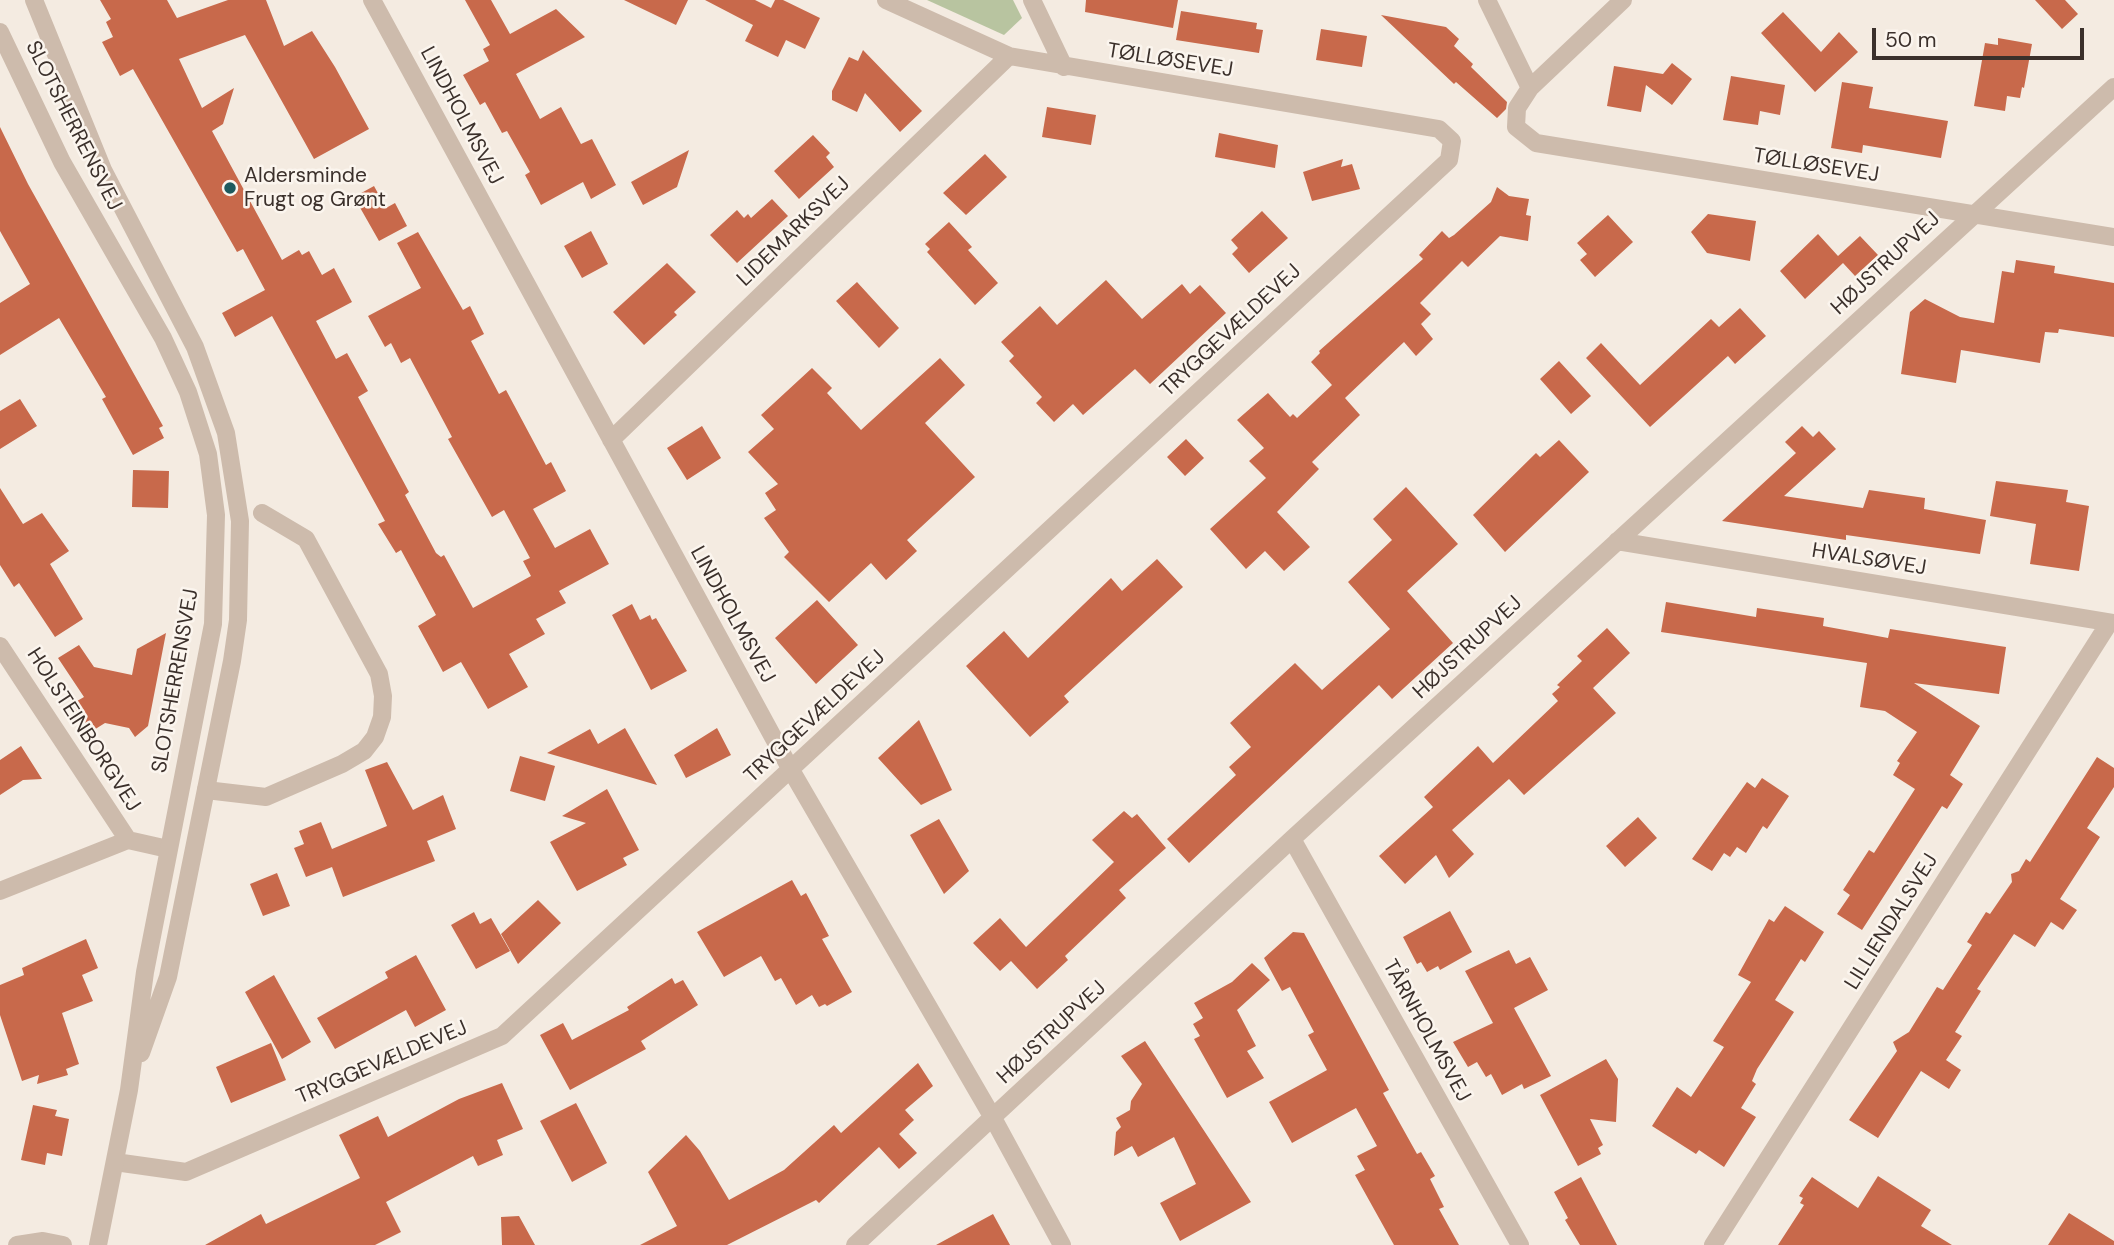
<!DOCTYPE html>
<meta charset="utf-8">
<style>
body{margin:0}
#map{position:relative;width:2114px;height:1245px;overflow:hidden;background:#f4ebe1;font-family:"DM Sans",sans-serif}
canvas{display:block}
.scale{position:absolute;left:1872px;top:28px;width:212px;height:32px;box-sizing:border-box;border:4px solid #3b302b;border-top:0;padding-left:9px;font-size:21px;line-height:24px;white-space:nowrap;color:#3b302b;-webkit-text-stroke:5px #fbf5ee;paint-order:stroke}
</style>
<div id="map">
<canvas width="2114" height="1245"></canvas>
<div class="scale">50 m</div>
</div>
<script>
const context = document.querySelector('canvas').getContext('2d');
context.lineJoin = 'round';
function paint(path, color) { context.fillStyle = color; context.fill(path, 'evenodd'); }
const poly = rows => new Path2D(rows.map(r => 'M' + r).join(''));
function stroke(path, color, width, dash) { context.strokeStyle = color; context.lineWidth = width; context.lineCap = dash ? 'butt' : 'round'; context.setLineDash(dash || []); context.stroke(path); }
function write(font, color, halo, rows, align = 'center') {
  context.font = font + ' "DM Sans",sans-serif'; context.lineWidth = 5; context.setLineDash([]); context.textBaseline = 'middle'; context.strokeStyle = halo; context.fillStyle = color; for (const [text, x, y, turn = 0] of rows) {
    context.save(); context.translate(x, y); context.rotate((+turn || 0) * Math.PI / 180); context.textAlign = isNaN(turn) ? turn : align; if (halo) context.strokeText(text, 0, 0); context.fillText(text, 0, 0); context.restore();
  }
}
paint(poly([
 [927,0,1013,0,1022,18,1004,35]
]), '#b8c4a0');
paint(poly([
 [100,0,167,0,177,18,228,0,266,0,284,46,312,31,335,67,369,129,314,159,245,35,179,59,202,108,234,88,223,124,212,131,282,260,299,250,302,255,309,251,322,275,334,268,352,302,316,321,336,359,347,353,368,391,358,397,409,492,405,495,436,553,441,557,444,555,473,608,531,576,523,561,530,558,504,510,492,517,448,439,452,437,410,358,401,363,391,343,385,347,368,316,421,288,397,243,418,232,463,310,470,306,484,334,471,341,499,394,506,390,546,465,551,462,566,491,533,509,555,548,590,529,609,564,559,591,566,603,536,619,545,634,509,654,528,687,488,709,461,662,443,672,418,626,436,615,401,550,396,553,378,524,385,521,272,316,235,337,222,313,265,290,243,249,237,252,133,69,120,76,102,42,113,37,106,22,111,19],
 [465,0,491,0,510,34,556,9,585,37,516,74,540,119,561,107,581,144,592,139,616,185,591,199,583,182,541,205,525,175,530,172,507,131,502,133,485,102,480,105,463,75,489,61,483,49,490,45],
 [624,0,688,0,676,25],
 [705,0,755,0,771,8,775,0,783,0,820,18,805,49,786,40,778,57,745,41,753,25],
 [1086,0,1178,0,1173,28,1085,12],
 [2035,0,2065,0,2078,14,2062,29],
 [1181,11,1257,23,1256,29,1263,30,1259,53,1176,40],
 [1783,12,1821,52,1839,32,1858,52,1815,92,1761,33],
 [1381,15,1446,27,1459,39,1454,46,1473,64,1471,67,1507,102,1506,109,1497,118,1456,82,1454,84],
 [1321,29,1367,36,1362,67,1316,60],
 [1998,38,2032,44,2024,88,2022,87,2020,98,2007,96,2005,111,1974,106,1985,43,1998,45],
 [863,50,922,111,900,132,865,93,857,112,832,100,832,91,849,57,858,61],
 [1672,63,1692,79,1672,105,1646,85,1641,112,1607,106,1614,66,1663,74],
 [1731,76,1785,85,1780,115,1760,111,1758,125,1723,120],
 [1842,82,1873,87,1869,108,1948,121,1941,158,1863,145,1862,153,1831,148],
 [1047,107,1096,115,1091,145,1042,137],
 [0,127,28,184,163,426,159,428,164,438,133,455,102,399,106,397,59,318,0,355,0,303,30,284,0,231],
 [1219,133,1278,145,1275,168,1215,157],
 [813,135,830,153,826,157,834,167,799,199,774,171],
 [689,150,677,187,643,205,631,182],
 [985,154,1007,177,966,215,943,193],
 [1343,159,1341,167,1352,164,1360,189,1312,201,1303,172],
 [374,186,386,208,395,203,407,226,379,241,354,197],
 [1497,187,1509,196,1529,199,1526,215,1531,216,1528,241,1500,236,1468,267,1462,261,1420,303,1431,314,1421,324,1433,339,1416,356,1404,342,1345,398,1360,415,1312,462,1319,469,1277,512,1310,547,1284,571,1265,551,1246,569,1210,529,1266,478,1249,461,1264,448,1237,420,1268,393,1290,417,1293,414,1297,418,1332,385,1311,362,1320,353,1319,351,1423,259,1419,255,1442,231,1449,238,1454,235,1491,202],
 [772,199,788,216,737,263,710,235,737,210,744,218,748,214,751,218],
 [1262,211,1288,238,1249,273,1232,254,1238,248,1231,240],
 [1708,214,1756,221,1750,261,1707,253,1691,232],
 [1608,215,1633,242,1595,277,1580,260,1587,254,1577,243],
 [949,222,972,247,968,250,998,283,975,305,927,252,930,249,925,244],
 [591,231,608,264,582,278,564,246],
 [1818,234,1838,256,1860,236,1878,255,1855,276,1843,263,1805,299,1780,271],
 [2016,260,2055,266,2054,273,2114,283,2114,337,2059,329,2058,333,2045,332,2040,363,1961,350,1956,383,1901,374,1910,312,1925,299,1960,317,1994,323,2002,271,2014,273],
 [667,263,696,292,674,312,677,315,644,345,613,312],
 [1106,280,1142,319,1182,284,1190,294,1200,285,1226,313,1150,384,1135,369,1083,415,1073,404,1054,422,1036,403,1042,397,1009,361,1014,356,1001,342,1040,306,1057,325],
 [857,282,899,328,879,348,836,301],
 [1740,308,1766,336,1735,364,1728,356,1650,427,1586,358,1601,343,1640,385,1711,319,1719,327],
 [940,358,965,385,925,423,975,477,907,540,917,551,886,580,871,563,829,602,784,557,789,552,764,518,776,510,765,493,778,484,748,452,774,429,761,415,812,368,832,388,827,393,861,430],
 [1559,361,1591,396,1571,414,1540,379],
 [20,399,37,426,0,449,0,411],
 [702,426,721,458,687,480,667,448],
 [1802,426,1813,437,1819,431,1836,449,1784,496,1863,508,1869,490,1925,498,1924,509,1986,520,1980,554,1846,535,1846,540,1722,521,1796,453,1785,442],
 [1186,439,1204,458,1185,476,1167,457],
 [1559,440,1589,472,1505,552,1473,515,1536,453,1540,457],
 [133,470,169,471,168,508,132,507],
 [1996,481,2068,490,2066,502,2089,506,2079,571,2030,564,2036,524,1990,516],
 [1406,487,1458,544,1407,591,1453,643,1392,699,1379,685,1189,863,1167,839,1236,775,1229,767,1251,747,1230,723,1295,663,1322,690,1390,629,1348,582,1392,540,1373,519],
 [0,488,23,524,42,513,69,551,50,564,83,619,55,637,19,583,14,587,0,565],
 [1157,559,1183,587,1064,696,1069,702,1030,737,966,666,1004,631,1028,658,1111,578,1122,591],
 [817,600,858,645,816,684,775,638],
 [1666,602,1756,617,1757,608,1824,618,1823,626,1888,638,1890,629,2006,647,1999,694,1914,683,1980,726,1950,775,1963,784,1947,809,1942,806,1862,930,1837,914,1850,895,1843,890,1869,850,1874,853,1915,789,1893,775,1900,763,1897,761,1917,732,1885,711,1860,707,1867,663,1661,632],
 [632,604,640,620,650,615,652,620,656,618,687,671,651,690,612,615],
 [1607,628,1630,653,1593,688,1616,713,1524,795,1509,779,1452,830,1474,854,1449,878,1436,855,1405,884,1379,856,1433,807,1424,797,1478,746,1493,763,1558,701,1552,694,1560,687,1557,685,1582,661,1577,656],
 [166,633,148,726,135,737,129,728,105,723,89,733,72,704,84,697,58,658,79,645,94,667,132,675,137,649],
 [919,720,952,790,921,805,878,758],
 [625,728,657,785,547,753,590,729,598,744],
 [717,728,731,755,686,778,674,755],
 [21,746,42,779,23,780,0,795,0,760],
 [520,756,555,766,545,801,510,791],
 [2097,757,2114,768,2114,787,2087,828,2100,837,2060,899,2077,910,2063,930,2051,922,2035,947,2014,934,1977,989,1981,991,1955,1032,1962,1036,1946,1060,1961,1070,1949,1089,1921,1071,1878,1138,1849,1120,1897,1051,1893,1042,1909,1032,1937,987,1943,990,1972,945,1967,942,1986,912,1990,914,2012,882,2011,874,2019,871,2026,859,2030,862],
 [387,762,413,810,443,795,456,829,427,841,435,861,343,897,332,867,306,877,294,848,304,844,299,831,321,822,332,849,387,826,365,770],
 [1762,778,1789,796,1767,829,1763,826,1746,853,1737,847,1730,857,1724,853,1712,871,1692,859,1747,782,1755,788],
 [607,789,639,850,623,858,627,865,577,891,550,842,586,823,562,816],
 [1124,811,1132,818,1137,814,1166,848,1119,890,1126,898,1065,956,1068,960,1037,989,1011,961,1000,971,973,943,1000,918,1026,947,1114,862,1092,840],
 [1638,817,1657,838,1625,867,1606,846],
 [939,819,969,871,944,894,910,835],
 [277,873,290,906,263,916,250,884],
 [792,880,801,896,806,893,829,936,822,939,852,992,827,1006,825,1004,819,1007,812,995,796,1005,781,978,775,981,761,956,724,977,697,932],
 [538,900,561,923,518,964,501,934],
 [1785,906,1824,932,1805,962,1801,959,1775,1000,1794,1012,1757,1069,1752,1081,1756,1084,1741,1108,1756,1117,1724,1167,1699,1150,1696,1154,1652,1126,1677,1087,1691,1097,1724,1047,1713,1041,1751,982,1738,975,1769,919,1774,922],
 [1450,911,1472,952,1440,970,1438,966,1427,972,1421,962,1417,964,1403,937],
 [474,912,480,924,491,918,510,951,476,969,451,925],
 [1293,932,1304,933,1389,1090,1383,1093,1417,1154,1421,1152,1435,1176,1430,1179,1444,1207,1439,1209,1459,1245,1394,1245,1355,1175,1365,1170,1357,1156,1377,1146,1356,1108,1292,1143,1269,1102,1327,1070,1308,1035,1314,1032,1290,987,1282,991,1264,958],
 [86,939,98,968,82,975,93,1001,62,1013,79,1064,66,1069,68,1075,37,1084,39,1075,22,1081,0,1015,0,985,24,975,22,968],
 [1509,950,1516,964,1530,957,1548,990,1514,1008,1551,1076,1524,1089,1522,1084,1502,1095,1491,1074,1486,1077,1477,1062,1468,1067,1453,1042,1493,1023,1465,971],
 [416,955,446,1010,415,1027,406,1010,335,1049,317,1018,388,978,385,972],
 [1252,963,1270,980,1237,1010,1256,1046,1247,1051,1264,1078,1227,1098,1194,1039,1200,1036,1193,1024,1203,1018,1194,1003,1232,982],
 [274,975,311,1042,282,1059,245,992],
 [672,978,675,984,683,980,698,1005,641,1041,646,1049,570,1090,540,1035,563,1023,572,1040,629,1010,627,1007],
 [1145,1041,1251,1202,1180,1241,1160,1203,1196,1184,1174,1137,1138,1157,1132,1146,1114,1156,1116,1132,1121,1127,1116,1118,1130,1110,1131,1101,1142,1084,1121,1056],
 [271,1043,286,1080,231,1103,216,1067],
 [1606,1059,1618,1079,1616,1122,1590,1119,1603,1145,1598,1148,1601,1154,1578,1166,1540,1095],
 [918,1063,933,1086,905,1110,914,1120,899,1134,917,1153,899,1169,879,1147,819,1203,816,1200,727,1245,640,1245,677,1226,648,1172,686,1135,700,1151,729,1200,784,1170,834,1125,841,1133],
 [502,1083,523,1129,497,1140,503,1155,478,1166,473,1156,386,1202,401,1232,375,1245,205,1245,261,1214,266,1224,360,1178,339,1135,378,1116,388,1137,459,1099],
 [576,1103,607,1163,572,1182,540,1121],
 [33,1105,57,1110,55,1116,69,1119,62,1156,47,1153,45,1165,21,1160],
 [1878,1176,1931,1210,1921,1226,1952,1245,1778,1245,1804,1205,1800,1203,1803,1198,1799,1196,1812,1177,1858,1208],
 [1581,1177,1617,1245,1580,1245,1565,1220,1568,1218,1554,1192],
 [2069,1213,2114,1241,2114,1245,2048,1245],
 [993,1214,1010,1245,936,1245],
 [519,1216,535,1245,502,1245,501,1217]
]), '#c8694b');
stroke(poly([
 [372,0,791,770,993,1118,1062,1245],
 [1032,0,1064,67],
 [1487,0,1530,88],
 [1623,0,1530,88,1517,108,1516,127,1536,143,2114,237],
 [611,440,1009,56],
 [1617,541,2114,623],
 [0,646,128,840],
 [206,790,266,797,342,764,364,751,375,737,382,717,383,696,379,674,306,539,262,513],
 [1292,839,1520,1245],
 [0,891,128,840,168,849],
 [115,1162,186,1172,502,1036,1449,160,1452,141,1439,129,1009,56,886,0],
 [17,1245,43,1241,63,1245],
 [855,1245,1292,839,2114,87],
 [1713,1245,2109,623]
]), '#cdbbac', 18);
stroke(poly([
 [34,0,103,170,195,347,226,433,240,521,238,620,232,661,168,977,141,1053],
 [0,32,62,162,163,338,188,392,208,454,216,515,213,624,145,972,129,1090,98,1245]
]), '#cdbbac', 18);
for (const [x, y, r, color] of [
 [230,188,7,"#1f5a5e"]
]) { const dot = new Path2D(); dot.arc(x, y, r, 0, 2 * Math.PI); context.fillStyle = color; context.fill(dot); stroke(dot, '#fbf5ee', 2.5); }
write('21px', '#3b302b', '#fbf5ee', [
 ["TØLLØSEVEJ",1170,61,9],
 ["LINDHOLMSVEJ",461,116,62],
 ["SLOTSHERRENSVEJ",73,126,63],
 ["TØLLØSEVEJ",1816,166,9],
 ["LIDEMARKSVEJ",794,232,-44],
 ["HØJSTRUPVEJ",1886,264,-43],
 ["TRYGGEVÆLDEVEJ",1231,331,-43],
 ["HVALSØVEJ",1869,560,9],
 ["LINDHOLMSVEJ",732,615,61],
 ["HØJSTRUPVEJ",1468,648,-43],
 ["SLOTSHERRENSVEJ",176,681,-80],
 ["TRYGGEVÆLDEVEJ",815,717,-43],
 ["HOLSTEINBORGVEJ",83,730,57],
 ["LILLIENDALSVEJ",1892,922,-58],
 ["TÅRNHOLMSVEJ",1426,1031,61],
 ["HØJSTRUPVEJ",1052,1033,-43],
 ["TRYGGEVÆLDEVEJ",382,1063,-23]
]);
write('21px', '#3b302b', '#fbf5ee', [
 ["Aldersminde",244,176],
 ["Frugt og Grønt",244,200]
], 'left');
</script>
